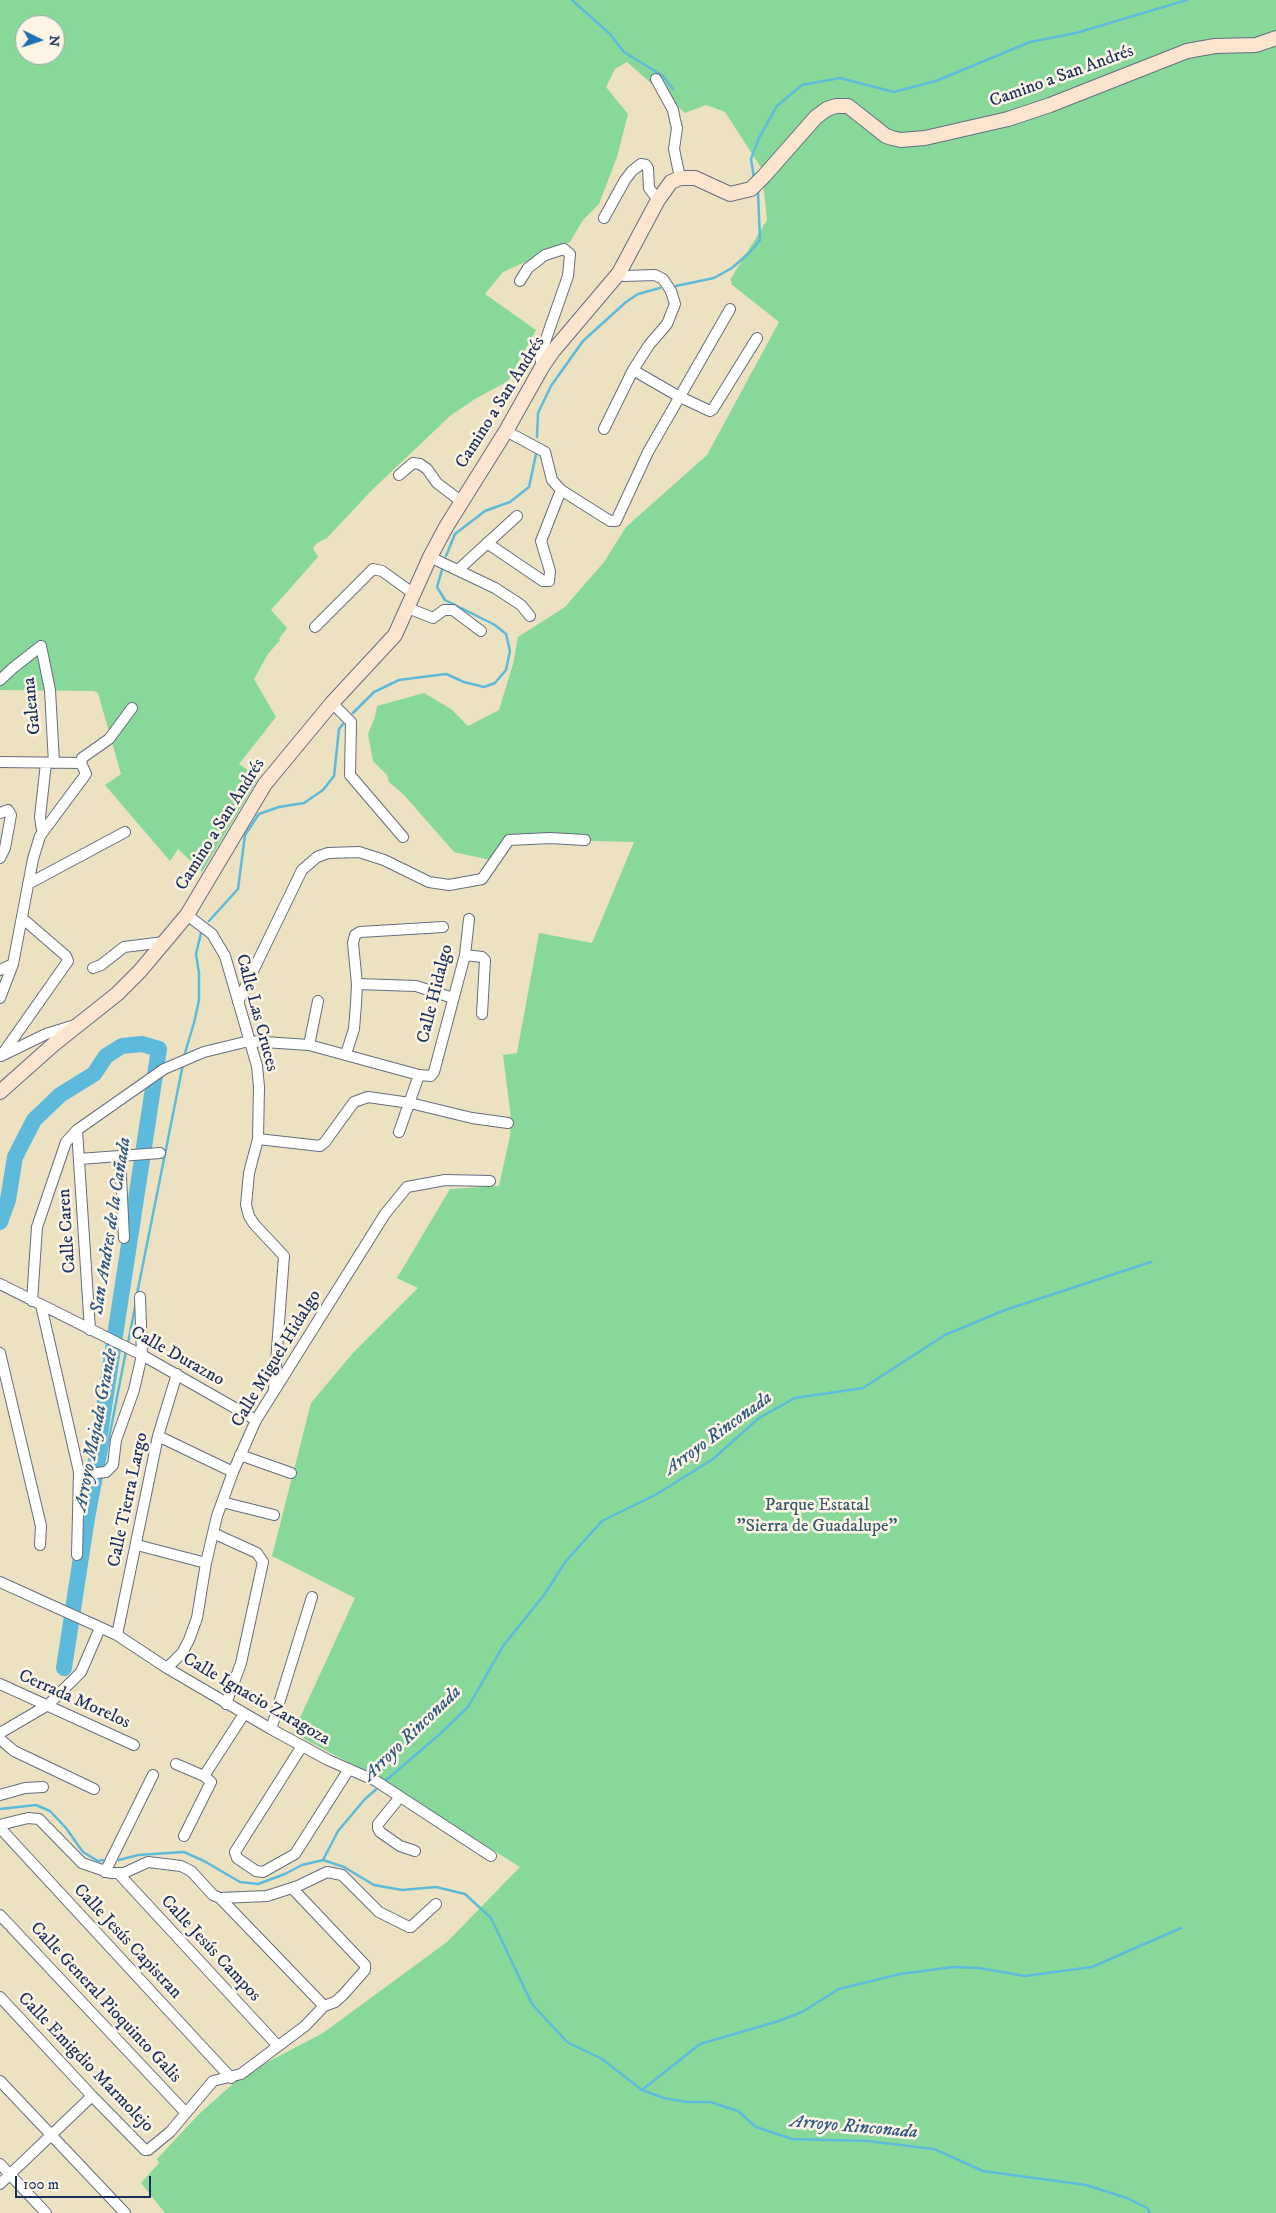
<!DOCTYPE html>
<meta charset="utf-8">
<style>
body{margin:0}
#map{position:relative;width:1276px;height:2213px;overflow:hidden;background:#ece2c1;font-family:"IM FELL DW Pica",serif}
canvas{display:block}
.north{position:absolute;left:15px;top:15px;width:50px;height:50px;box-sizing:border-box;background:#fcf5e5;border:1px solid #a2a6af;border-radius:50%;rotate:94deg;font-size:14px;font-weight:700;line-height:20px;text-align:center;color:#1b2f5e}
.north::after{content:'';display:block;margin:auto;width:18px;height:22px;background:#1f6fb2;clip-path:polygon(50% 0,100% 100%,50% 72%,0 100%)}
.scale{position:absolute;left:15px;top:2176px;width:136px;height:22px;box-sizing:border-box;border:2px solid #1b2f5e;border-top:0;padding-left:6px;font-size:15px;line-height:18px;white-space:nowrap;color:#1b2f5e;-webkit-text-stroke:4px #fcf5e5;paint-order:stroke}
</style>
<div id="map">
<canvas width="1276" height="2213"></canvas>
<div class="north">N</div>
<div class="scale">100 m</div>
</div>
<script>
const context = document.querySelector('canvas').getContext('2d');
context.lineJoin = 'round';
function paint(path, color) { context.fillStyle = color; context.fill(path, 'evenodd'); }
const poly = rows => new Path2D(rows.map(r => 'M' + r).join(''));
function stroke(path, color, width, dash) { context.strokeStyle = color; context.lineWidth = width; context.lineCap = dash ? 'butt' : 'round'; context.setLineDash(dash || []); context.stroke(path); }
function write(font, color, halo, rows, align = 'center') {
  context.font = font + ' "IM FELL DW Pica",serif'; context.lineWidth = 5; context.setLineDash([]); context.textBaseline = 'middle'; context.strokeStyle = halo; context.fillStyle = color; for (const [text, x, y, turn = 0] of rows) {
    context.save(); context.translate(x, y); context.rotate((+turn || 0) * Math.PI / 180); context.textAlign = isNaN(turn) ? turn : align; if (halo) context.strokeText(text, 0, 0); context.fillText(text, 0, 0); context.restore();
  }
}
paint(poly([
 [0,0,1276,0,1276,2213,165,2213,141,2183,159,2163,157,2159,199,2114,243,2075,323,2033,447,1942,520,1867,380,1779,293,1733,355,1598,272,1556,311,1403,352,1354,418,1288,397,1278,450,1189,499,1186,510,1136,511,1118,503,1055,517,1053,539,933,592,943,634,842,518,839,490,860,454,852,404,795,389,782,387,775,373,761,368,734,375,717,377,706,424,693,451,709,468,726,499,710,513,664,518,637,565,607,604,562,626,527,707,455,779,322,731,284,732,282,730,280,767,220,763,182,767,177,725,112,706,105,685,113,627,62,615,69,606,87,628,114,617,157,599,204,583,220,570,242,503,272,485,294,536,330,508,381,475,399,450,416,371,491,327,538,317,543,313,548,318,557,271,610,287,628,279,639,280,640,268,654,254,679,276,717,239,764,259,777,202,872,178,849,170,861,105,785,121,774,98,693,94,691,0,690],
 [25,25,55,25,55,55,25,55]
]), '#87d899');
stroke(poly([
 [572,0,610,34,624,52,663,76,673,89],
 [754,178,751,159,759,138,777,106,802,85,840,78,894,92,936,81,1030,42,1076,33,1187,0],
 [676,286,714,278,732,268,750,252,760,240,758,192],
 [537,437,538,413,551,386,583,341,626,302,638,294,660,288],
 [446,556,455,534,485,511,510,502,529,487,536,454],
 [353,713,374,692,399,680,446,674,464,682,484,687,495,683,506,670,510,651,506,634,495,625,445,600,437,587,442,570],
 [209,921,238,889,245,835,259,814,279,807,304,803,323,790,334,776,339,729,343,724],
 [184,1056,194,1023,199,1000,199,973,196,954,201,933],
 [137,1294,183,1064],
 [128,1343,136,1302],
 [103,1469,126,1351],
 [75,1613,102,1476],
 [64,1668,74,1619],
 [384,1782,441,1733,468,1707,503,1646,544,1595,566,1561,602,1521,657,1494,713,1459,759,1418,795,1398,863,1388,945,1335,1005,1310,1151,1262],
 [0,1809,36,1805,50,1811,66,1828,83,1852,98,1861,103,1860],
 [119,1860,138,1855,184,1852,204,1861,240,1882,258,1884,285,1874,302,1865,323,1860,344,1867,374,1885,402,1890,436,1887,465,1894,491,1918,532,2004,567,2042,602,2059,642,2090,664,2098,686,2102,710,2102,738,2111,756,2127,792,2139,867,2141,934,2149,983,2171,1086,2185,1127,2198,1147,2208,1150,2213],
 [323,1860,338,1831,365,1799,380,1786],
 [642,2090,700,2044,779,2021,802,2012,839,1989,900,1974,953,1967,979,1968,1025,1976,1092,1967,1181,1928]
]), '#5dbadb', 2.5);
stroke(poly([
 [0,1222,8,1200,15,1157,34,1120,60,1095,94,1074,106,1056,122,1046,142,1044,159,1049,64,1668]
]), '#5dbadb', 16);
const street = poly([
 [656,79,673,110,675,120,677,128,674,149,680,178],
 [604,218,625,180,632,171,641,164,646,165,648,168,649,188,658,200],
 [520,281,528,268,545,255,564,249,570,254,568,276,540,356,542,367],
 [633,370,678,396,710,411,713,409,757,338],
 [604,429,633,370,649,345,667,324,675,304,671,291,663,279,655,275,624,276,619,273],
 [506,431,545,452,552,480,561,490,610,521,616,521,648,452,730,309],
 [399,475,413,463,420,464,427,469,437,483,462,502],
 [487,543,543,581,549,581,550,571,541,541,561,490],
 [430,557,495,588,521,605,530,616],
 [458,570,517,516],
 [408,608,433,618,444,610,453,610,481,631],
 [315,627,373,569,382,571,414,594],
 [0,680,13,668,41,646,50,690,54,763],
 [332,703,351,722,350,775,403,837],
 [0,762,81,763],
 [81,763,82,758,109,739,132,708],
 [0,813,8,810,11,815,5,848,0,858],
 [42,830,40,817,46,763],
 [28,884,125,832],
 [187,915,212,934,225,956,257,1066,259,1087,258,1139,249,1173,246,1205,249,1216,254,1224,284,1256,274,1389],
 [465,955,482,957,485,960,482,1014],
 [93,968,101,965,124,947,164,942],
 [0,970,13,964],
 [357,984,416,986,453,998],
 [0,998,13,964,33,859,40,836,86,774,81,763],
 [238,1002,302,870,317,857,328,853,359,852,384,860,429,882,449,885,482,879,509,840,550,838,585,840],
 [309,1045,318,1001],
 [346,1054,354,1029,356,1004,357,984,353,943,355,935,360,932,443,927],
 [3,1055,46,1034,75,1025],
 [1,1056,68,961,66,956,22,918],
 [77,1130,90,1330],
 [399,1132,419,1075],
 [258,1139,320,1146,325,1142,354,1102,368,1097,410,1103,472,1118,508,1123],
 [120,1156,124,1238],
 [79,1159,160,1153],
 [0,1284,142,1355,256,1420],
 [32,1301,37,1227,66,1142,77,1130,164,1069,204,1052,249,1041,309,1045,419,1075,431,1076,434,1072,465,955,469,919],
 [41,1305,79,1472,77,1555],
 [0,1353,41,1526,40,1545],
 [158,1436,233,1472],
 [240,1455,291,1473],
 [88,1474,106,1472,113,1465,116,1440,134,1390,142,1355,140,1297],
 [222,1502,274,1515],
 [213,1533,257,1553,263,1562,241,1663,226,1704],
 [137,1545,206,1563],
 [0,1582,117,1635,167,1668,271,1729,328,1760,376,1781,491,1856],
 [117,1635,158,1436,177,1374],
 [167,1668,182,1653,189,1640,197,1618,206,1563,217,1516,233,1472,256,1420,385,1214,407,1187,445,1180,490,1181],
 [0,1684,134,1745],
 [271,1729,312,1597],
 [0,1733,48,1705,81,1672,100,1628],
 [0,1739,14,1751,94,1789],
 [302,1746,235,1852,237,1858,256,1871,263,1872,295,1854,349,1769],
 [176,1764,204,1776,211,1782,184,1836],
 [204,1776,244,1714],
 [0,1795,25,1788,43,1787],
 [400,1797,378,1824,378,1828,380,1832,400,1846,415,1851],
 [0,1825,28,1818,39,1819,82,1863,111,1873,124,1873,148,1862,181,1866,191,1871,213,1895,220,1898,267,1896,298,1886,327,1872,342,1875,379,1912,409,1927,411,1927,436,1904],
 [0,1828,231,2078],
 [105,1872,153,1775],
 [119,1874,278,2046],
 [220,1898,324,2006],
 [0,1915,186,2113],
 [0,1997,92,2096,145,2150,148,2150,170,2132,213,2081,241,2074,305,2026,324,2006,335,2002,343,1995,365,1970,365,1965,292,1888],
 [0,2081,125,2213],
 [0,2164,46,2213],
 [0,2184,92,2096]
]);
const secondary = poly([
 [0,1092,54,1044,117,994,140,971,187,915,265,784,332,703,395,635,430,557,446,527,506,431,542,367,553,351,619,273,658,200,671,182,680,178,695,178,730,194,751,189,764,176,816,117,827,109,836,106,848,106,886,136,892,138,901,140,925,138,1008,119,1050,105,1187,51,1215,46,1256,45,1276,38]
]);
stroke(street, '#646e81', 12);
stroke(secondary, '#646e81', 16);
stroke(street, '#fff', 10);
stroke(secondary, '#fbe5cf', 14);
write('18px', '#1b2f5e', '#fcf5e5', [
 ["Camino a San Andrés",1062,77,-20],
 ["Camino a San Andrés",501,403,-58],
 ["Galeana",33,706,-96],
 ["Camino a San Andrés",221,825,-58],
 ["Calle Hidalgo",436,994,-76],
 ["Calle Las Cruces",256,1013,75],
 ["Calle Caren",68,1231,-94],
 ["Calle Durazno",177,1357,29],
 ["Calle Miguel Hidalgo",277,1359,-59],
 ["Calle Tierra Largo",129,1500,-78],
 ["Cerrada Morelos",74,1700,24],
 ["Calle Ignacio Zaragoza",256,1700,30],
 ["Calle Jesús Capistran",127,1942,47],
 ["Calle Jesús Campos",210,1949,47],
 ["Calle General Pioquinto Galis",105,2003,47],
 ["Calle Emigdio Marmolejo",85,2063,46]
]);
write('18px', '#36596d', '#fcf5e5', [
 ["Parque Estatal",817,1506],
 ["\"Sierra de Guadalupe\"",817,1527]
]);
write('italic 19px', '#2f5984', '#fcf5e5', [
 ["San Andres de la Cañada",112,1226,-81],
 ["Arroyo Majada Grande",97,1430,-79],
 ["Arroyo Rinconada",719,1434,-36],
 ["Arroyo Rinconada",413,1734,-44],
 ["Arroyo Rinconada",854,2128,5]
]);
</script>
